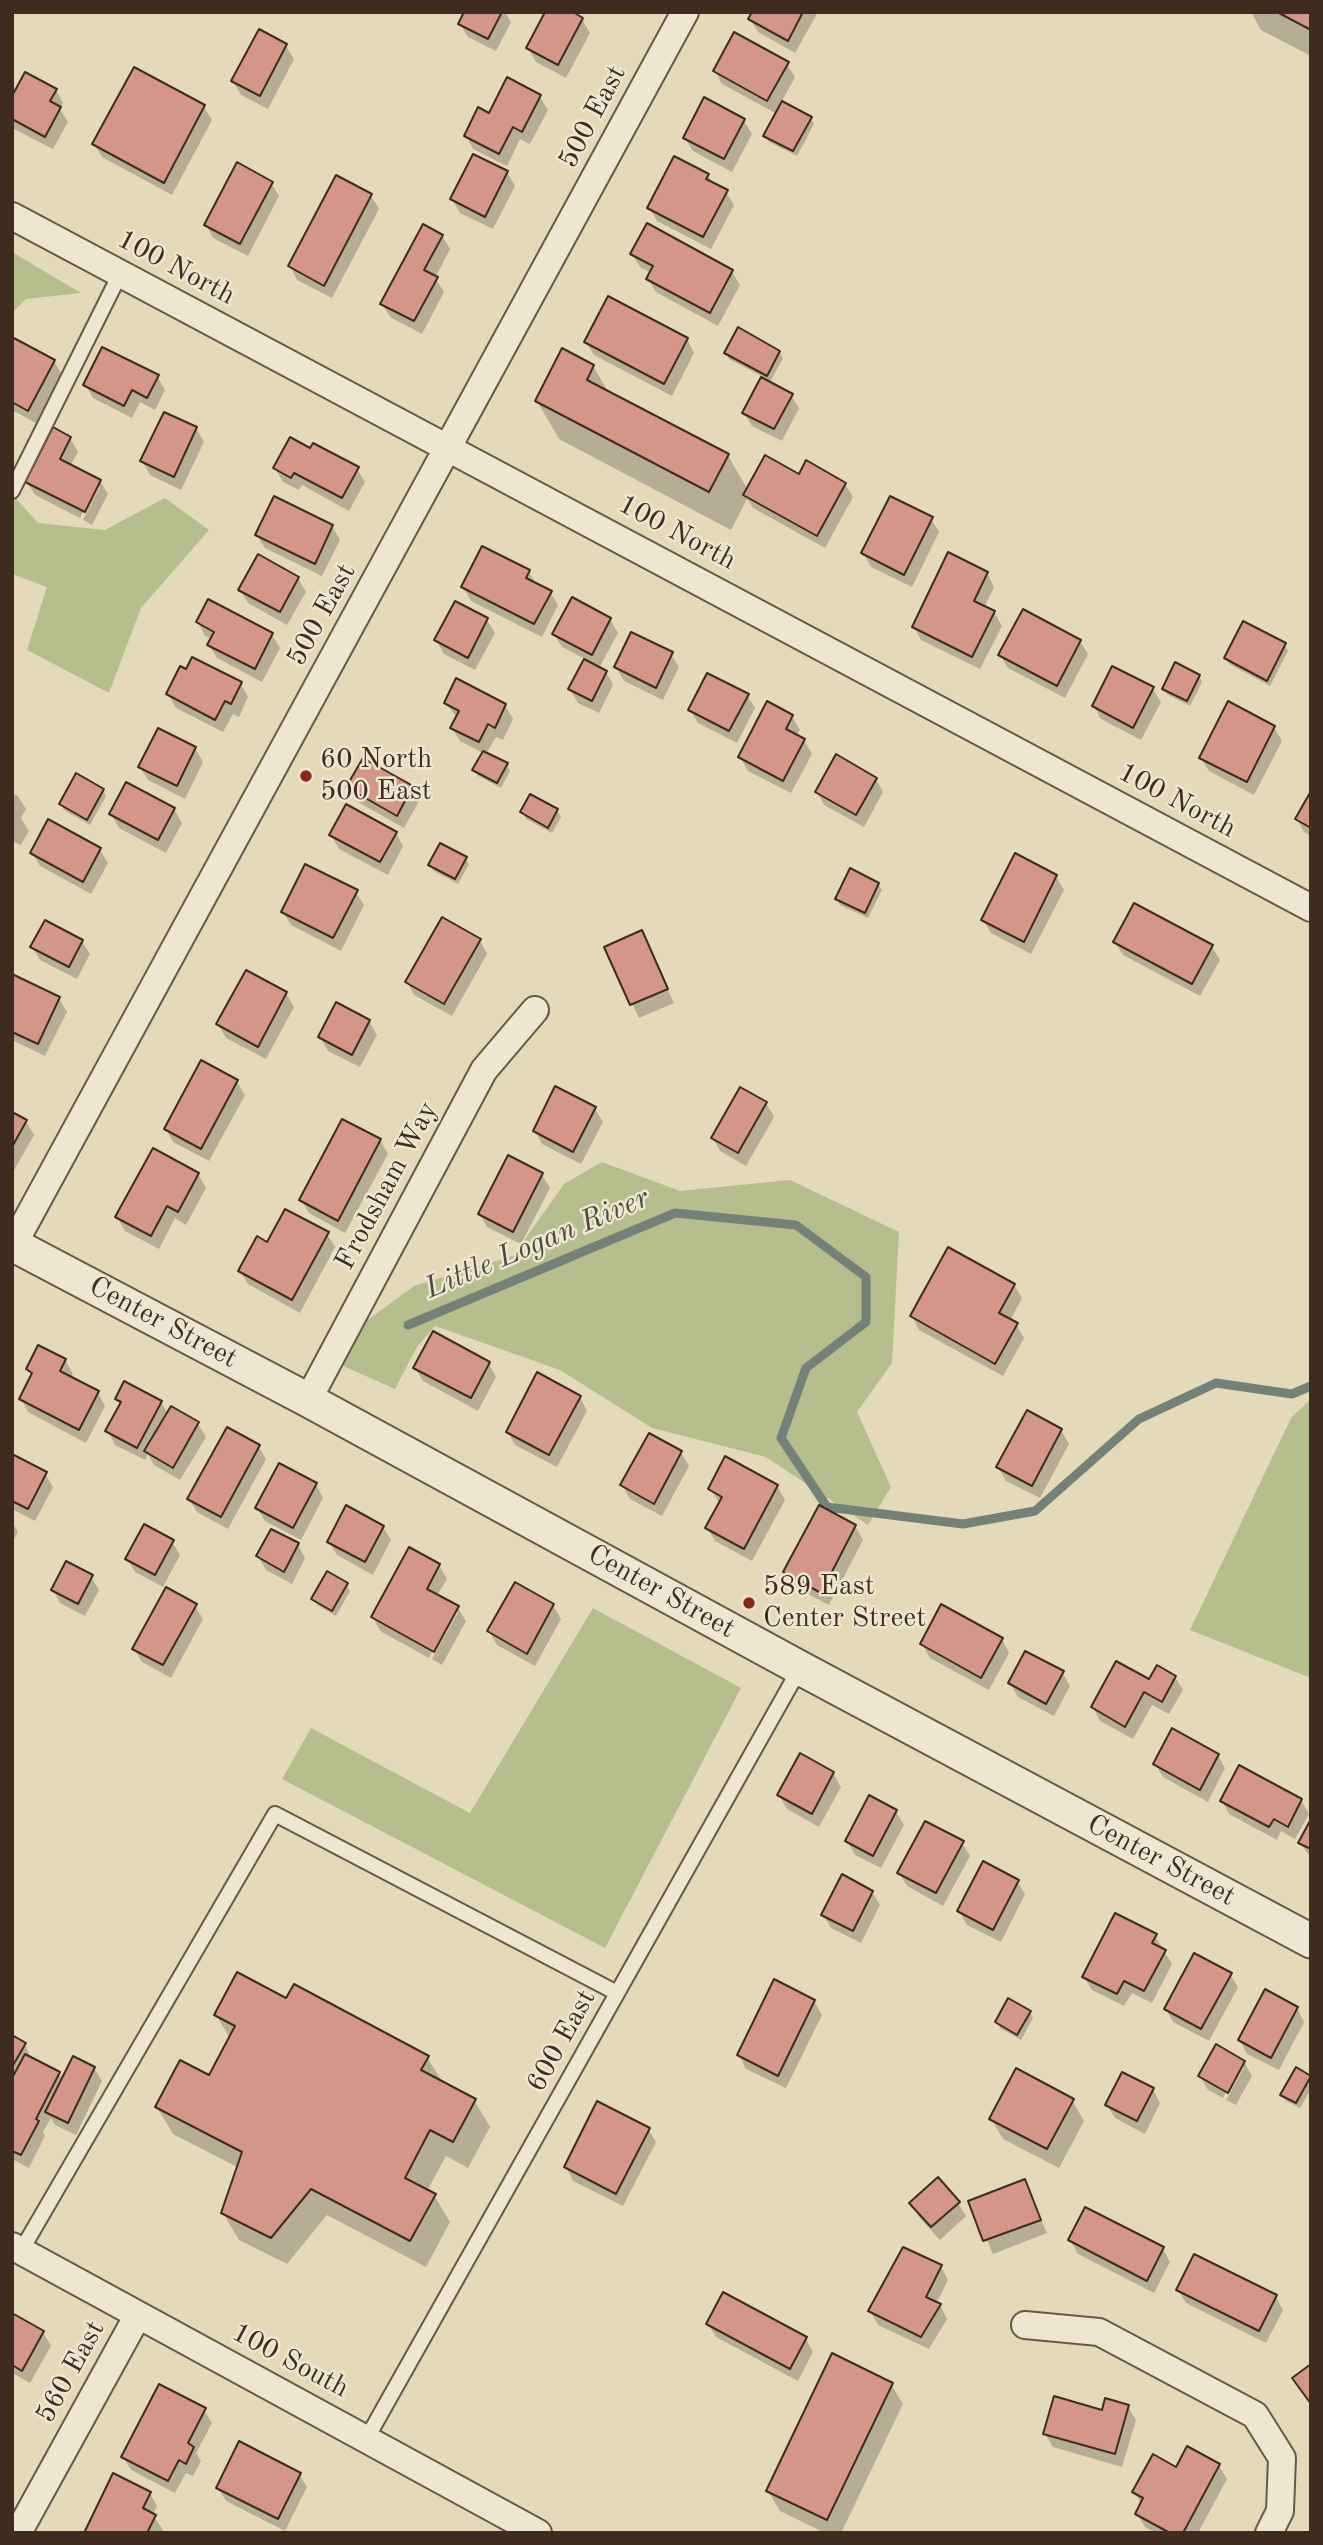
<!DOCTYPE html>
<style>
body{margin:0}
#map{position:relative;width:1323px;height:2545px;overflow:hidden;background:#e4daba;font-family:"Old Standard TT",serif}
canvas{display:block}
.frame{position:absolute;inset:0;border:14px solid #3f2c21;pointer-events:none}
</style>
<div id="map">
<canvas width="1323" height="2545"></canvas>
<div class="frame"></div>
</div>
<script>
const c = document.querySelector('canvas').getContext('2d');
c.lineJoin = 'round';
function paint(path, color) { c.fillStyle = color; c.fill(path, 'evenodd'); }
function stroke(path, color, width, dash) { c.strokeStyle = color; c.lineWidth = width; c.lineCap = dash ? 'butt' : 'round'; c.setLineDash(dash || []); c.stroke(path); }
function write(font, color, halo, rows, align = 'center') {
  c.font = font + ' "Old Standard TT",serif'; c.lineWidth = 5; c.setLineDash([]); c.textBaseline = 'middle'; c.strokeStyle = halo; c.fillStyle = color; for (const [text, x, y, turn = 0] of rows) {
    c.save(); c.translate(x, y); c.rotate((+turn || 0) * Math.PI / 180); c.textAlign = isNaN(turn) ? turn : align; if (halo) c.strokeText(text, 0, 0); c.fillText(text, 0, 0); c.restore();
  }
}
paint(new Path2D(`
 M12,252L81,293L26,299L12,313Z
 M12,494L38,523L105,530L165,498L209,530L141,608L109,693L27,650L47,587L12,574Z
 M602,1162L680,1191L790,1180L899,1232L892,1363L857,1412L891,1487L868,1525L766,1457L652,1428L560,1370L435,1326L417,1347L395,1389L341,1365L365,1322L414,1286L513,1256L564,1184Z
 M1311,1399V1678L1190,1630L1291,1418Z
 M593,1608L741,1688L605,1948L282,1779L311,1728L470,1813Z`), '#b7be8d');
paint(new Path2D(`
 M466,12H505L511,22L496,51L468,37L460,24Z
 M754,12H818L795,53L758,32L750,19Z
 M1251,12H1311V56L1261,30Z
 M582,19L590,33L566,78L536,62L528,48Z
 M260,32L286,46L294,59L268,109L241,95L233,81Z
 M787,64L795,77L781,103L810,118L814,124L797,156L769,142L765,135L777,114L722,84L715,71Z
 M56,90L63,103L60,109L68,122L53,149L12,128V100Z
 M540,97L548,110L530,144L520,139L507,166L473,149L466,135L489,115Z
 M204,107L212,120L172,195L102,157L94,144Z
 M744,121L752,134L732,172L693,151L685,138Z
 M507,172L515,186L493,229L460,213L452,199Z
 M708,175L714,185L726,192L734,205L711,249L657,221L649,208Z
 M271,183L279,196L248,256L213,238L206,225Z
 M371,196L379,209L332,298L297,280L290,266Z
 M647,225L732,272L740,285L718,326L656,292L648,279L651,273L640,267L632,254Z
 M442,236L450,249L435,278L444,292L422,334L390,317L382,304Z
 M12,339L54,361L62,375L36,423L12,410Z
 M687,339L694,353L672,396L594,355L586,342Z
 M779,352L783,358L769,384L791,395L799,408L782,441L752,426L744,413L763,377L729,359L726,353Z
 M593,366L609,393L728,456L748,490L799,476L845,484L853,497L825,548L753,508L747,499L731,530L559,439L537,401Z
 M157,376L165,390L155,410L140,402L132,418L93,398L85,384Z
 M196,428L204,442L181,490L150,475L142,461Z
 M70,438L78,452L70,466L100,481L108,494L92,525L83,520L100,486H96L80,518L35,495L27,482Z
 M275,468L357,469L365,482L349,511L302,485L299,490L283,482Z
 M931,519L939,532L912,587L871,567L863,553Z
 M332,526L340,540L322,576L265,548L257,535Z
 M529,572L537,585L550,592L558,605L542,637L471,601L463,587Z
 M987,573L994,587L984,608L994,612L1002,626L980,669L921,640L914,627Z
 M298,578L306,592L287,625L248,603L240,590Z
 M610,619L618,633L599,668L606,672L613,685L599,713L578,703L570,689L585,659L562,647L554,634Z
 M487,620L495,633L475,670L444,654L436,640Z
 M198,622L272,635L280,648L262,682L217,658L209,645L212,639L205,636Z
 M1080,641L1088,654L1065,698L1008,668L1000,655Z
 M1285,645L1288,651L1270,686L1229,664L1226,658Z
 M671,654L679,667L663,700L624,681L616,667Z
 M1199,676L1202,682L1190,706L1168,695L1164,689Z
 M241,684L248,697L239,717L233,714L223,732L176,708L168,694Z
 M1153,689L1161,702L1141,740L1101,719L1094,706Z
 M747,695L755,708L737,743L698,723L690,710Z
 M446,703L505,705L513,719L503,740L496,737L486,754L507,765L510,771L501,788L478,776L474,770L483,753L460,741L452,728L457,718Z
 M792,716L800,730L796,736L804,740L812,754L791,793L748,771L740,757Z
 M1274,727L1282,741L1254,795L1209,771L1201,758Z
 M195,748L203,762L185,799L148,780L140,767Z
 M876,779L883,792L864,827L824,805L817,792Z
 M348,787H412L419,801L404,828L356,801Z
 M103,790L106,796L90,825L64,810L61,804Z
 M12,793L18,796L26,809L21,818L29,831L21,845L12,841Z
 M1311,794V836L1304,832L1297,819Z
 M174,809L182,823L166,853L119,828L111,814Z
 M557,810L561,817L552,833L526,819L522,812Z
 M396,833L403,846L388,875L339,849L331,835Z
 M100,850L108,863L91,894L40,866L32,853Z
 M465,858L469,864L458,884L434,871L430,865Z
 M1056,876L1064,890L1031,954L991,933L983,920Z
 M878,884L882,890L868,918L840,905L837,899Z
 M356,892L364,905L341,951L291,925L283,912Z
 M641,932L674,1003L639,1018L606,948Z
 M82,941L90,954L77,979L40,960L32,947Z
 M480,941L487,954L452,1016L414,995L407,982Z
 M1115,942L1212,947L1220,960L1200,996L1123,955Z
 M12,976L59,999L67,1012L45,1056L12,1040Z
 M286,993L294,1007L266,1059L226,1038L218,1024Z
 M369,1021L377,1035L360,1067L328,1051L320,1037Z
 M237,1082L245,1095L209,1161L173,1142L166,1129Z
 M766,1103L774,1117L746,1166L720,1151L713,1138Z
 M595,1109L603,1122L581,1164L542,1144L535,1131Z
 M12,1114L26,1121L34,1135L12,1174Z
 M380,1140L388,1154L345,1233L309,1213L301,1200Z
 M198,1174L206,1188L186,1225L175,1218L159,1249L125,1231L117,1217Z
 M542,1175L550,1188L521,1244L487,1227L480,1214Z
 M327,1234L335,1247L300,1313L248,1284L240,1271L268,1244Z
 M1014,1285L1022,1298L1010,1321L1016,1324L1024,1338L1003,1376L919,1330L912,1316Z
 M65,1360L73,1374L70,1378L98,1393L105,1406L86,1443L28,1412L21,1399L32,1377L28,1369Z
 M489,1364L496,1377L478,1411L423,1381L415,1368Z
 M580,1397L587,1411L557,1467L515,1445L508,1432Z
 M117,1399L161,1402L168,1414L198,1424L206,1437L180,1480L154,1465L148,1454L145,1460L115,1445L108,1431L121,1406Z
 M1061,1430L1069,1444L1040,1498L1006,1481L998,1467Z
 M649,1435L681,1453L689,1466L662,1516L630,1499L622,1485Z
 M258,1446L266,1459L228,1529L197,1512L189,1499Z
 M12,1456L45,1473L53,1487L35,1521L12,1509Z
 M316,1484L323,1498L301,1540L265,1521L257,1508Z
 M777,1486L785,1500L752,1561L715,1541L707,1528L720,1504L710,1489Z
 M12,1522L18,1532L12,1543Z
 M855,1526L863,1540L829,1605L793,1586L785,1572Z
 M383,1527L391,1540L373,1575L337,1555L329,1542Z
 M172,1542L180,1555L163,1587L135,1572L127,1559Z
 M298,1545L305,1558L292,1584L266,1570L258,1556Z
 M439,1565L447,1579L437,1596L458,1608L466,1621L442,1665L432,1659L458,1612H454L429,1658L380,1631L373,1617Z
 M91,1577L99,1590L85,1616L60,1603L53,1590Z
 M346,1584L350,1591L336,1616L317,1605L313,1599Z
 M553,1605L561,1619L535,1666L497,1645L489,1631Z
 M195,1606L203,1619L171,1678L142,1662L134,1649Z
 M1002,1639L1009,1653L989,1690L930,1658L922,1644Z
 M1062,1672L1070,1686L1054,1716L1018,1697L1010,1683Z
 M1175,1677L1183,1690L1169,1714L1152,1705L1133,1739L1100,1721L1093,1707L1149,1682Z
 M1218,1755L1225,1768L1208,1802L1163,1777L1155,1764Z
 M833,1773L841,1787L819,1827L787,1809L779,1795Z
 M870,1798L896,1812L904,1825L881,1868L855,1855L847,1841Z
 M1301,1800L1309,1814L1295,1839L1281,1831L1277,1840L1229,1814L1222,1801Z
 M1311,1822V1858L1300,1843Z
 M962,1843L970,1856L943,1906L907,1886L899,1873Z
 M1017,1881L1025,1894L1001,1942L967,1925L959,1911Z
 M872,1892L880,1905L861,1943L831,1928L823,1915Z
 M1155,1936L1172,1964L1152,2003L1132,1993L1124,2006L1092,1990L1084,1977Z
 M1230,1974L1238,1987L1209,2041L1173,2022L1166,2009Z
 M287,2001L427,2057L443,2083L474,2100L490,2127L468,2168L446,2156L427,2191L434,2195L450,2222L426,2267L327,2215L287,2264L239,2240L223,2213L239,2168L173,2134L157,2107L210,2077L230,2038L216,2015Z
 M814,2001L822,2015L786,2088L746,2069L739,2055Z
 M1297,2008L1304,2022L1279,2070L1247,2054L1240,2040Z
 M1030,2012L1033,2018L1021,2040L1000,2028L997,2022Z
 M12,2037L25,2044L31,2059L59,2074L63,2080L94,2068L102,2081L76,2135L55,2125L51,2118L43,2132L45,2136L29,2168L12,2159Z
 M1244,2062L1252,2076L1236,2105L1226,2100L1244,2067H1240L1223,2098L1208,2090L1200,2076Z
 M1310,2078L1311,2089L1300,2108L1286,2101L1282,2095Z
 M1153,2089L1160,2103L1145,2134L1115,2118L1107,2105Z
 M1072,2100L1084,2121L1059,2168L1003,2139L991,2119Z
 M648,2129L656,2142L623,2206L573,2181L566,2167Z
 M1024,2182L1047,2233L993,2254L970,2202Z
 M912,2203H958L966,2216L940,2240L919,2217Z
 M1070,2240L1163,2249L1170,2262L1154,2293L1078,2254Z
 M941,2266L948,2280L936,2304L940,2305L947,2319L929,2349L878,2325L870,2311Z
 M1178,2290L1276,2297L1283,2310L1266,2343L1186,2303Z
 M12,2315L43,2332L51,2346L30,2383L12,2373Z
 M708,2324L806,2339L813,2352L798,2381L716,2337Z
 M891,2384L903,2404L841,2533H825L780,2511L768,2491Z
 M1128,2407L1136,2420L1122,2467L1053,2447L1045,2434L1103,2412Z
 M204,2410L212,2423L196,2453L201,2461L193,2476L186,2473L175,2493L131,2470L123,2457Z
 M1188,2449L1219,2466L1227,2479L1198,2533H1156L1145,2527L1137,2514L1142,2505L1134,2492L1177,2469Z
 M299,2474L307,2487L285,2531L226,2501L218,2488Z
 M150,2493L157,2506L153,2515L163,2530L161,2533H86Z`), '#0003');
stroke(new Path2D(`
 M408,1325L675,1213L796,1225L866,1277V1322L806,1368L781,1438L827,1507L963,1524L1035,1511L1139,1419L1216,1383L1292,1394L1311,1386`), '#73817a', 9);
const building = new Path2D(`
 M464,12H502L488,39L458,24Z
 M545,12H573L583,18L558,65L526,48Z
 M752,12H803L788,41L748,19Z
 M1277,12H1311V30Z
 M259,29L287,44L260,96L231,81Z
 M734,32L789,62L767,101L713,71Z
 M134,67L205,105L164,183L92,144Z
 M25,72L57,89L50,101L61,107L45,137L12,119V96Z
 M507,77L541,95L522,132L513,127L499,154L464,136L478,107L489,113Z
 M704,97L745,119L724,159L683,138Z
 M782,101L812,117L793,151L763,136Z
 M473,154L508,171L485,217L450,199Z
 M674,156L709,174L706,179L728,190L703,237L647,208Z
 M237,162L273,182L240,244L204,225Z
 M336,175L372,194L324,286L288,266Z
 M647,223L733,270L710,313L646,279L653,266L630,254Z
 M423,224L443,235L424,270L438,277L414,321L380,304Z
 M608,296L688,338L664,384L584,342Z
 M738,327L780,351L767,376L724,353Z
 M12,337L55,360L28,411L12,402Z
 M102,347L159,375L147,398L132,390L124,406L83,385Z
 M562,348L594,365L587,380L729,454L709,492L535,401Z
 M761,377L793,394L774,429L742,413Z
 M164,412L197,427L174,477L140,461Z
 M53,427L71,437L60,459L101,480L85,512L25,482Z
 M290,437L310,448L313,443L359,467L342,498L294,473L291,478L273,468Z
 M765,455L799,474L806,460L846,483L817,536L743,495Z
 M274,496L333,525L315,564L255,535Z
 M890,496L933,517L904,575L861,553Z
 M482,546L530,570L526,578L552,591L534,624L461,587Z
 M948,552L988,572L974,601L995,611L972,657L912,627Z
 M258,554L299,577L280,612L238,590Z
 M572,597L611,618L592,655L552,634Z
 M208,599L273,633L255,669L207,645L214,632L196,622Z
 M455,601L488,618L468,658L434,640Z
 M1023,609L1081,640L1057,686L998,655Z
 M1243,621L1286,643L1267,681L1224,658Z
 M631,632L673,652L656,688L614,667Z
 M192,657L242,682L231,704L225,701L215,720L166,694L180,666L186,669Z
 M584,659L607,671L592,701L568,689Z
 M1175,662L1200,675L1187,701L1162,689Z
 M1112,666L1154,687L1133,728L1092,706Z
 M707,673L749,694L729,731L688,710Z
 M456,678L506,704L495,728L488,724L479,742L450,728L459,711L444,703Z
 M767,701L793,715L786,729L805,739L783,781L738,757Z
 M1228,701L1275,726L1247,782L1199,758Z
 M158,728L196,747L177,786L138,767Z
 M483,751L508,763L497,783L472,770Z
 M836,754L877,778L856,815L815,792Z
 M363,758L413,786L397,816L346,787Z
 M76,773L104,789L87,820L59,804Z
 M126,782L175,808L158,840L109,814Z
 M1311,791V828L1295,819Z
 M530,794L558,809L548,828L520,812Z
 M346,804L397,832L380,862L329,835Z
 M48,819L101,848L83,882L30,853Z
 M440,843L467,857L455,879L428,865Z
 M1015,853L1057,875L1024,942L981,920Z
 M305,864L358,890L333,938L281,912Z
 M850,868L879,883L865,913L835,899Z
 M1134,903L1213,945L1192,984L1113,942Z
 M442,917L481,939L444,1004L405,982Z
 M45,920L83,940L69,967L30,947Z
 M642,930L668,989L630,1005L604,947Z
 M246,970L287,992L258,1047L216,1024Z
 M12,974L60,997L38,1044L12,1032Z
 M336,1002L370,1020L352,1055L318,1037Z
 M201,1060L238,1080L201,1149L164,1129Z
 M555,1086L596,1107L573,1152L533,1131Z
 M740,1087L767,1102L738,1153L711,1138Z
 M12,1112L27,1120L12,1147Z
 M342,1119L381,1139L338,1221L299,1200Z
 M153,1148L199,1173L178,1212L167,1206L151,1236L115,1217Z
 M508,1155L543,1173L513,1232L478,1214Z
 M285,1209L329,1232L292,1300L238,1271L257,1236L267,1242Z
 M948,1247L1015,1284L999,1313L1018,1323L995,1364L910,1316Z
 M433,1331L490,1362L471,1398L413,1368Z
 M38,1345L66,1359L60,1371L99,1391L79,1430L19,1399L32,1373L26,1369Z
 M537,1372L581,1396L549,1455L506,1432Z
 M124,1381L162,1401L137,1448L105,1431L121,1402L115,1399Z
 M171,1406L199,1422L173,1468L144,1451Z
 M1027,1410L1062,1429L1032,1486L996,1467Z
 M227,1427L260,1445L221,1517L187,1499Z
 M649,1433L682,1451L654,1504L620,1485Z
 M12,1454L47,1472L28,1509L12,1501Z
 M725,1456L778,1485L744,1549L705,1528L722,1497L708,1489Z
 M279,1463L317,1483L293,1528L255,1508Z
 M346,1505L384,1526L365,1562L327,1542Z
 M819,1505L856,1525L821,1593L783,1572Z
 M144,1524L174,1540L155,1575L125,1559Z
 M271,1529L299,1543L284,1572L256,1556Z
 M409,1547L440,1564L427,1589L459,1606L434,1652L371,1617Z
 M66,1561L93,1575L78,1604L51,1590Z
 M327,1571L348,1583L332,1611L311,1599Z
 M515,1582L554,1604L527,1654L487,1631Z
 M166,1587L197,1604L163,1665L132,1649Z
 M941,1604L1003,1638L981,1678L920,1644Z
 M1025,1651L1064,1671L1046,1704L1008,1683Z
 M1116,1661L1149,1679L1157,1665L1176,1676L1162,1702L1144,1692L1125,1727L1091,1707Z
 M1172,1728L1219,1754L1200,1790L1153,1764Z
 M800,1753L834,1772L812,1814L777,1795Z
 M1239,1765L1302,1799L1288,1827L1274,1819L1269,1827L1220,1801Z
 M869,1795L897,1810L873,1856L845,1841Z
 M1311,1819V1849L1298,1843Z
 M925,1821L964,1841L936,1893L897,1873Z
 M983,1861L1019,1880L993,1930L957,1911Z
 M842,1874L873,1891L853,1931L821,1915Z
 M1115,1913L1157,1934L1152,1943L1166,1950L1144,1991L1124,1981L1117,1994L1082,1977Z
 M1194,1953L1232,1973L1201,2029L1164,2009Z
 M237,1972L286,1998L294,1984L429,2056L421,2070L476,2099L453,2142L430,2130L405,2178L436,2194L410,2241L311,2189L271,2238L221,2213L242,2152L155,2107L180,2060L209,2075L235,2026L214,2015Z
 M774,1979L815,2000L778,2076L737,2055Z
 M1265,1989L1298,2007L1271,2058L1238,2040Z
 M1008,1998L1031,2011L1017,2035L995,2022Z
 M12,2035L26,2043L12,2067Z
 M1216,2044L1245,2061L1228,2093L1198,2076Z
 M25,2054L60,2072L36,2119L39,2121L21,2155L12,2151V2078Z
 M73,2056L95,2067L68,2123L45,2112Z
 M1296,2067L1311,2076L1296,2103L1280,2095Z
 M1016,2068L1074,2099L1047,2149L989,2119Z
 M1122,2072L1154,2088L1137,2121L1105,2105Z
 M597,2101L650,2128L616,2194L564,2167Z
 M938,2177L960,2202L931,2227L909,2203Z
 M1025,2179L1041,2220L983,2241L968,2201Z
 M1085,2207L1164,2247L1147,2281L1068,2240Z
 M903,2247L942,2265L926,2297L941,2304L921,2337L868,2311Z
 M1194,2254L1277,2295L1259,2331L1176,2290Z
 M723,2292L807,2337L790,2369L706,2324Z
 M12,2313L44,2331L22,2371L12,2365Z
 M832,2353L893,2383L827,2520L766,2491Z
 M1311,2364V2404L1292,2378Z
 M159,2384L206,2408L188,2443L194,2447L186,2464L179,2460L168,2481L121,2457Z
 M1054,2396L1102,2410L1105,2398L1129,2405L1115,2454L1043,2434Z
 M239,2441L301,2473L278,2519L216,2488Z
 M1187,2446L1220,2464L1183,2533H1170L1135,2514L1143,2498L1132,2492L1153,2454L1176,2467Z
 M113,2473L151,2492L143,2508L156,2515L147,2533H84Z`);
paint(building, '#d49688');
stroke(building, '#3f2c21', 2);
const service = new Path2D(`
 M12,491L120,274
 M21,2251L275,1814L617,1993
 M367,2438L800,1668`);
const minor = new Path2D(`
 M12,216L1311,908
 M12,1247L685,12
 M308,1400L484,1070L535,1010
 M12,2246L538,2533
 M1025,2325L1099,2332L1255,2415L1282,2458L1280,2511L1269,2533
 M18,2533L138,2315`);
const tertiary = new Path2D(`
 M12,1244L308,1400L800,1668L1311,1941`);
stroke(service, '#685847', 18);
stroke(minor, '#685847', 30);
stroke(tertiary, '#685847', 37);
stroke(service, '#ede7d2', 14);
stroke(minor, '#ede7d2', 26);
stroke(tertiary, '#ede7d2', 33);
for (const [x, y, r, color] of [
 [306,776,7,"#8f2418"],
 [749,1603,7,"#8f2418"]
]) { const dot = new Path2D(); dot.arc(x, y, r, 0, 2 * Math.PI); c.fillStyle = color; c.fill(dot); stroke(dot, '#ede7d2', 2.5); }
write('28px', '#3f2c21', '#ede7d2', [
 ["500 East",593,117,-62],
 ["100 North",176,268,28],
 ["100 North",677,533,28],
 ["500 East",322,615,-61],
 ["100 North",1177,801,28],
 ["Frodsham Way",387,1186,-62],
 ["Center Street",163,1323,28],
 ["Center Street",661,1592,29],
 ["Center Street",1161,1861,28],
 ["600 East",562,2041,-61],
 ["100 South",290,2361,28],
 ["560 East",71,2372,-61]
]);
write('28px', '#3f2c21', '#ede7d2', [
 ["60 North",320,760],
 ["500 East",320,792],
 ["589 East",763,1587],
 ["Center Street",763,1619]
], 'left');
write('italic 30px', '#50483f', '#ede7d2', [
 ["Little Logan River",537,1244,-23]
]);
</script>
